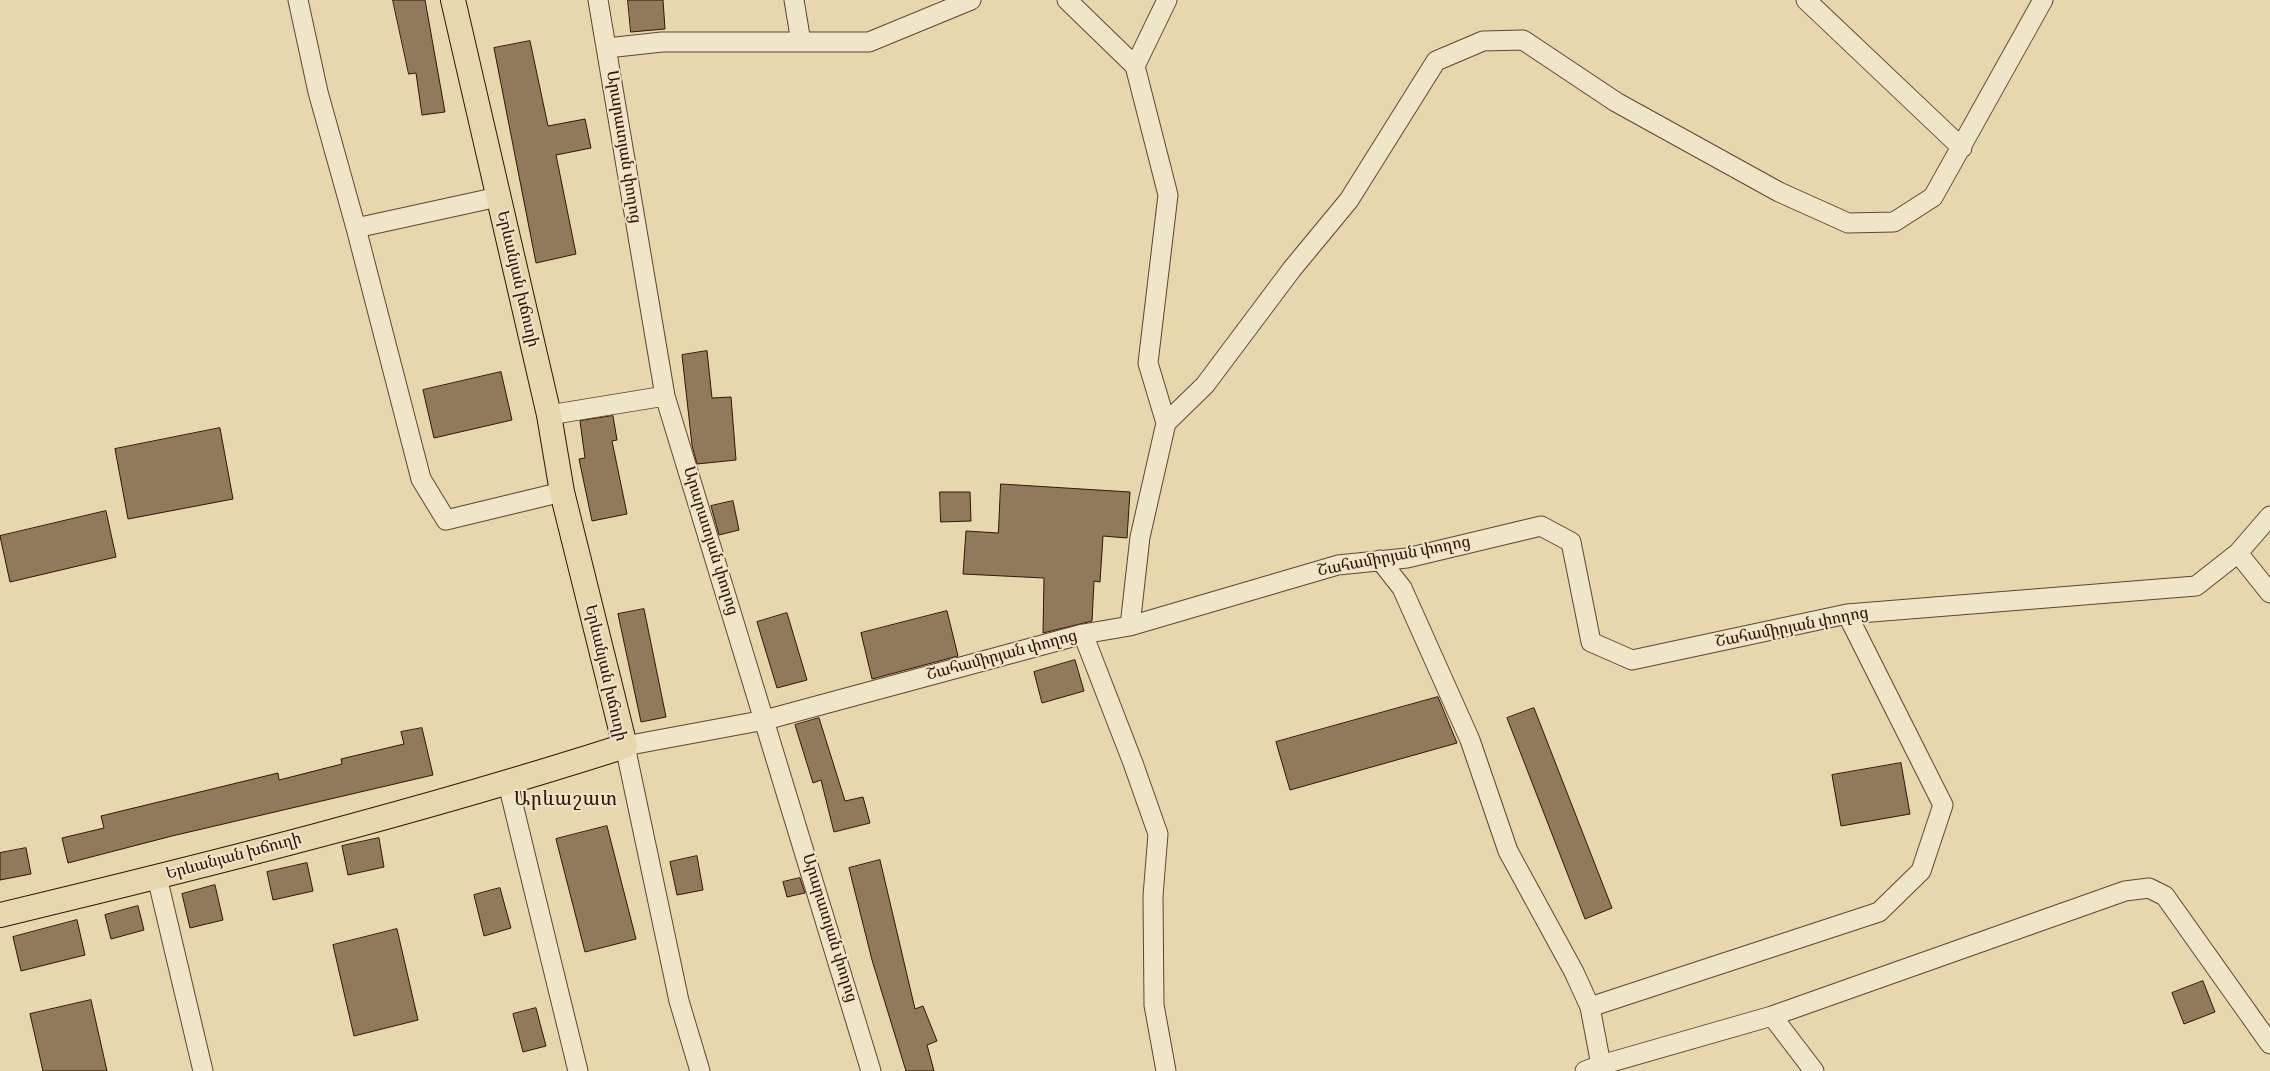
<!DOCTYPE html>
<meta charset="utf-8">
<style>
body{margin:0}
canvas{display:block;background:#e7d7ac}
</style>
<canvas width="2270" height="1071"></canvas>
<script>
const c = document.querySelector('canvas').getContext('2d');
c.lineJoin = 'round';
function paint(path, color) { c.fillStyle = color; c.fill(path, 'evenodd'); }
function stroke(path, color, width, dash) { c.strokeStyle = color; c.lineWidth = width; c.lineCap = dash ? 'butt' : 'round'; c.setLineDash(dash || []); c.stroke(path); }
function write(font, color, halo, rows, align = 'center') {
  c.font = font + ' "Libre Bodoni","Noto Serif Armenian",serif'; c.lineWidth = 4; c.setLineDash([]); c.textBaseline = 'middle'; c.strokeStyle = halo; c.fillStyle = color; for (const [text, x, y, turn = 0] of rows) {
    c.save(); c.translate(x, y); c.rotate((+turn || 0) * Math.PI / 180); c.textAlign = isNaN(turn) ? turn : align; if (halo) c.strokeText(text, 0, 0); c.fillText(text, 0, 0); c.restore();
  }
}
const building = new Path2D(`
 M393,0H425L445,112L422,115L416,73L409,74Z
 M628,0H663L665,29L631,32Z
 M530,41L548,126L585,119L591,148L556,155L576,254L536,263L494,48Z
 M707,351L712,398L731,397L736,460L697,464L692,445L682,355Z
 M501,372L512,420L434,438L423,390Z
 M613,416L617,440L612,441L627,514L592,521L579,459L585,458L580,421Z
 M220,428L233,499L128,519L115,449Z
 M1001,484L1130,492L1127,538L1103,536L1100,582L1094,581L1092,621L1043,633L1044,578L963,574L966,531L998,533Z
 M940,492H970L971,521L941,522Z
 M733,501L739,530L719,535L711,506Z
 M106,511L116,557L10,582L0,536Z
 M644,609L666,717L641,722L618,614Z
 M947,611L958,656L872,679L861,633Z
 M787,613L807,680L777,688L757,622Z
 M1075,660L1084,691L1042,703L1034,672Z
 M1438,697L1457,743L1290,790L1276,742Z
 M1534,708L1612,908L1585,919L1507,718Z
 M819,718L845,801L863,797L870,823L834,832L821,780L813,783L795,725Z
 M422,728L433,775L172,836L68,863L62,838L104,828L101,816L278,773L279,780L342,764L341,759L404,744L401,732Z
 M1901,763L1910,814L1841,826L1832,775Z
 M607,826L636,939L585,952L556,839Z
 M379,838L384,867L348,875L342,846Z
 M26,848L31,874L0,880V853Z
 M697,856L703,890L677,895L670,862Z
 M880,860L915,1009L923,1006L937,1041L927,1045L934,1071H906L872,960L849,868Z
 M307,863L313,891L273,900L267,872Z
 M800,878L805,893L787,897L783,882Z
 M215,885L223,920L190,928L182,894Z
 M500,888L511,928L484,936L474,895Z
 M138,906L144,930L111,939L105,915Z
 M77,920L85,955L21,971L13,937Z
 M397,929L418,1020L354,1036L333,945Z
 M2203,981L2215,1012L2184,1024L2172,993Z
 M91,1000L107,1071H43L30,1014Z
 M536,1008L546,1046L523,1052L513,1014Z`);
paint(building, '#91795c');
stroke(building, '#341406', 1);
const minor = new Path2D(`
 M298,0L318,92L356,228L421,479L446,520L562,492
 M598,0L665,396L871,1071
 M794,0L801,42
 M1067,0L1135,66L1168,195L1148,363L1166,423L1140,537L1130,626
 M1806,0L1962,148
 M607,48L662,42H869L971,0
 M1135,66L1167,0
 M356,228L498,197
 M549,415L665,396
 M1166,423L1205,385L1292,269L1349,200L1436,61L1483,41L1523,40L1616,102L1779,192L1848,223L1894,222L1933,197L2043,0
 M2238,553L2270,593
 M1380,560L1402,588L1470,740L1508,851L1574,972L1590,1007
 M1083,634L1133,763L1158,834L1153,896L1154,1005L1166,1071
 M508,784L578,1071
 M157,877L203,1071
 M1772,1016L1814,1071
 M1601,1065L1772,1016L2125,891L2149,888L2165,896L2270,1044
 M700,1071L679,1001L625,746L765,720L1083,634L1130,626L1338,565L1407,558L1541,526L1571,542L1591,642L1632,660L1847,614L2196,586L2238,553L2270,516
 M1585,1071L1601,1065L1590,1007L1879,912L1921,871L1943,805L1847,614`);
const major = new Path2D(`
 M0,915C209,865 419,812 625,746L562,492L549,415L453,0`);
stroke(minor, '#614530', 21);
stroke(major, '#341406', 26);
stroke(minor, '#efe5c9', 19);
stroke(major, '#e7d7ac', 24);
write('16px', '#341406', '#efe5c9', [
 ["Արարատյան փողոց",623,147,81],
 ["Երևանյան խճուղի",517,279,77],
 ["Արարատյան փողոց",710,541,73],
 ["Շահամիրյան փողոց",1394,557,-11],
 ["Շահամիրյան փողոց",1792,628,-11],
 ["Շահամիրյան փողոց",1002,656,-15],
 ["Երևանյան խճուղի",605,673,77],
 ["Երևանյան խճուղի",234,857,-15],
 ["Արարատյան փողոց",829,928,73]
]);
c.letterSpacing = '1px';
write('19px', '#341406', '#efe5c9', [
 ["Արևաշատ",566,800]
]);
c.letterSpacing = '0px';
</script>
